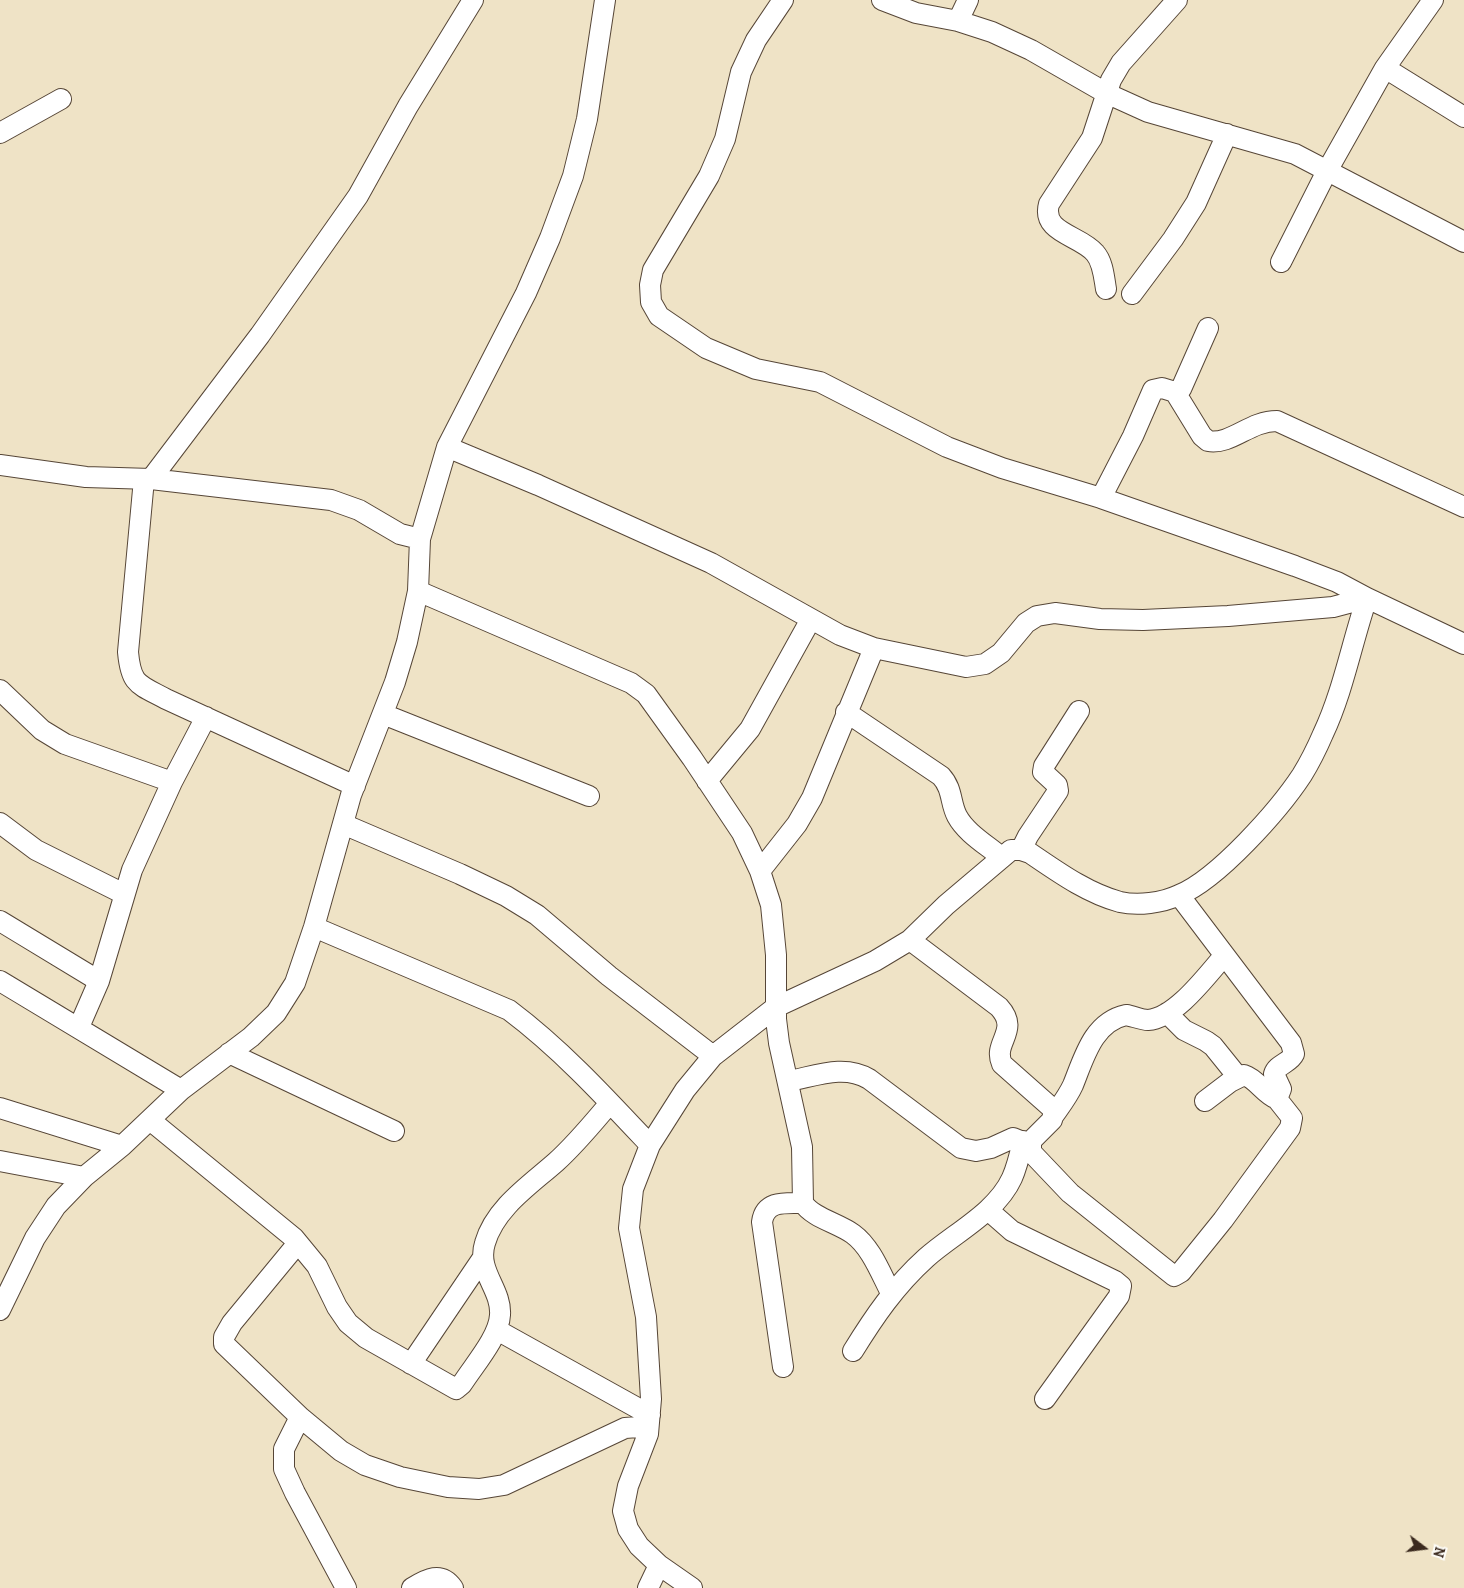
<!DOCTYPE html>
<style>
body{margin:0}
#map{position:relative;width:1464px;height:1588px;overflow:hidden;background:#efe3c6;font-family:Alegreya,serif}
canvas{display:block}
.north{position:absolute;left:1399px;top:1523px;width:50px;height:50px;-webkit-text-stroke:4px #fdfcf7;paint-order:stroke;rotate:105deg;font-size:14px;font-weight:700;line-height:20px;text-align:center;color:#3b2a1e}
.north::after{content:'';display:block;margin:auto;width:18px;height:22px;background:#3b2a1e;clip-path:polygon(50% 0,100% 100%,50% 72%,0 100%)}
</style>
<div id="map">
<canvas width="1464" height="1588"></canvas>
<div class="north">N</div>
</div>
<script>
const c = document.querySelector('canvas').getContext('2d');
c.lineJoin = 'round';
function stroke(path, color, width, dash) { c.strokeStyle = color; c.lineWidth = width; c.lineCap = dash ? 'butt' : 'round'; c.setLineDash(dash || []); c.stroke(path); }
const minor = new Path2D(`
 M882,0L916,13L958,21L992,32L1031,50L1106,93L1148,112L1295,154L1464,242
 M958,21L968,0
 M1385,68L1464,117
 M0,133L61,99
 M1281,262L1327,171L1385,68L1433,0
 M1106,289C1104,277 1103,262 1095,253C1080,235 1041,233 1049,204L1092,138L1111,80L1121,63L1177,0
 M1132,294L1173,239L1196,203L1227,134
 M1175,392L1202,436L1208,441C1232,445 1249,421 1277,421L1464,507
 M447,447L538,485L711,563L840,635L874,648L966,667L985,664L1001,653L1026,623L1037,616L1055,613L1100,619L1143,620L1228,616L1333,607L1367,598L1337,582L1295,566L1101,498L1002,468L947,447L820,382L756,369L706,348L659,316L651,302L650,285L653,270L709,176L725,139L741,72L756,40L783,0
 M0,465L86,477L151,479L331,500L359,510L400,534L420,539
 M144,479L128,652C131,685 138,684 166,699L355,786
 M151,479L260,335L358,196L408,106L473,0
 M1101,498L1133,436L1153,390L1162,388L1175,392L1181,389L1208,328
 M418,591L631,683L646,694L692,758L742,833L760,871L771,905L776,955V1019L779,1043L802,1147L803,1203C813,1218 838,1223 853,1234C871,1247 881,1274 891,1293
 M0,690L42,730L65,744L172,782
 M846,712L941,776C953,789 950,803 957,816C966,833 987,845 1001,857
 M383,714L589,796
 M707,781L750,729L811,619
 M0,823L36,850L124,894
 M343,824L460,874L506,896L537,915L609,976L713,1056
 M1021,850L1028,836L1058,791L1057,785L1043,772L1044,766L1079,711
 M760,871L797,824L812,798L874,648
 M0,921L99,981
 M314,927L509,1010C561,1049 606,1098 650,1145
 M910,940L999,1007C1021,1031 992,1042 1002,1064L1054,1110L1052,1120L1031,1141V1152L1070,1193L1174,1276L1181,1272L1223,1220L1290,1128L1292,1118L1277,1099L1281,1089L1274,1074C1277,1064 1290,1063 1294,1054L1291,1043L1179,895
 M0,981L181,1090
 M1167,1013L1184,1030L1206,1041L1213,1046L1238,1077
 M79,1027L99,981L132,870L172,782L206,717
 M229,1053L394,1131
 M789,1081C816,1076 844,1064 869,1079L961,1148L976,1151L991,1148L1013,1138L1030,1145
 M1205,1101L1230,1082L1244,1075C1257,1079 1264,1094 1277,1099
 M0,1108L122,1146
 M1054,1115C1061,1105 1068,1096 1073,1085C1084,1058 1093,1022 1126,1015C1133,1016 1141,1020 1148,1020C1176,1018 1207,975 1224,956
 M150,1120L294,1238L317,1266L337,1307L348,1323L366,1338L456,1389L462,1384C474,1365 499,1337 500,1315C502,1289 476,1271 485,1243C495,1208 530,1185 556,1162C576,1144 593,1123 610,1103
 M0,1161L84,1177
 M988,1210L1012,1231L1115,1281L1121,1286L1119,1296L1045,1399
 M298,1243L232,1323L224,1337V1344L300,1417L341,1451L365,1465L400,1477L448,1487L479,1489L504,1485L625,1428L638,1427L648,1434
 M0,1310L35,1238L56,1206L84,1177L122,1146L181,1090L251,1037L276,1013L295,983L314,927L351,795L395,682L407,642L418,591L420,539L447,447L526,293L550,238L573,176L587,119L605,0
 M497,1330L650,1415
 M853,1351C874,1317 895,1286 926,1258C954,1233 996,1213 1012,1178C1017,1167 1020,1154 1023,1141
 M411,1364L482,1259
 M783,1367L762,1222C765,1200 786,1203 803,1203
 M300,1417L284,1449V1469L295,1493L346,1588
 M412,1588C427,1579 441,1571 453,1588
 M648,1588L659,1565
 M692,1588L659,1565L639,1546L628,1529L623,1511L628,1486L648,1434L651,1399L646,1317L629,1228L633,1189L650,1145L685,1090L713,1056L776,1007L875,961L910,940L946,905L1011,850H1021L1030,853C1058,872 1087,893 1120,902C1138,906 1162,903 1179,895C1218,879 1279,810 1302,775C1310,762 1317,748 1323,734C1343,692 1352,642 1367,598L1464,644`);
stroke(minor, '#564637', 22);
stroke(minor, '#fff', 20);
</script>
